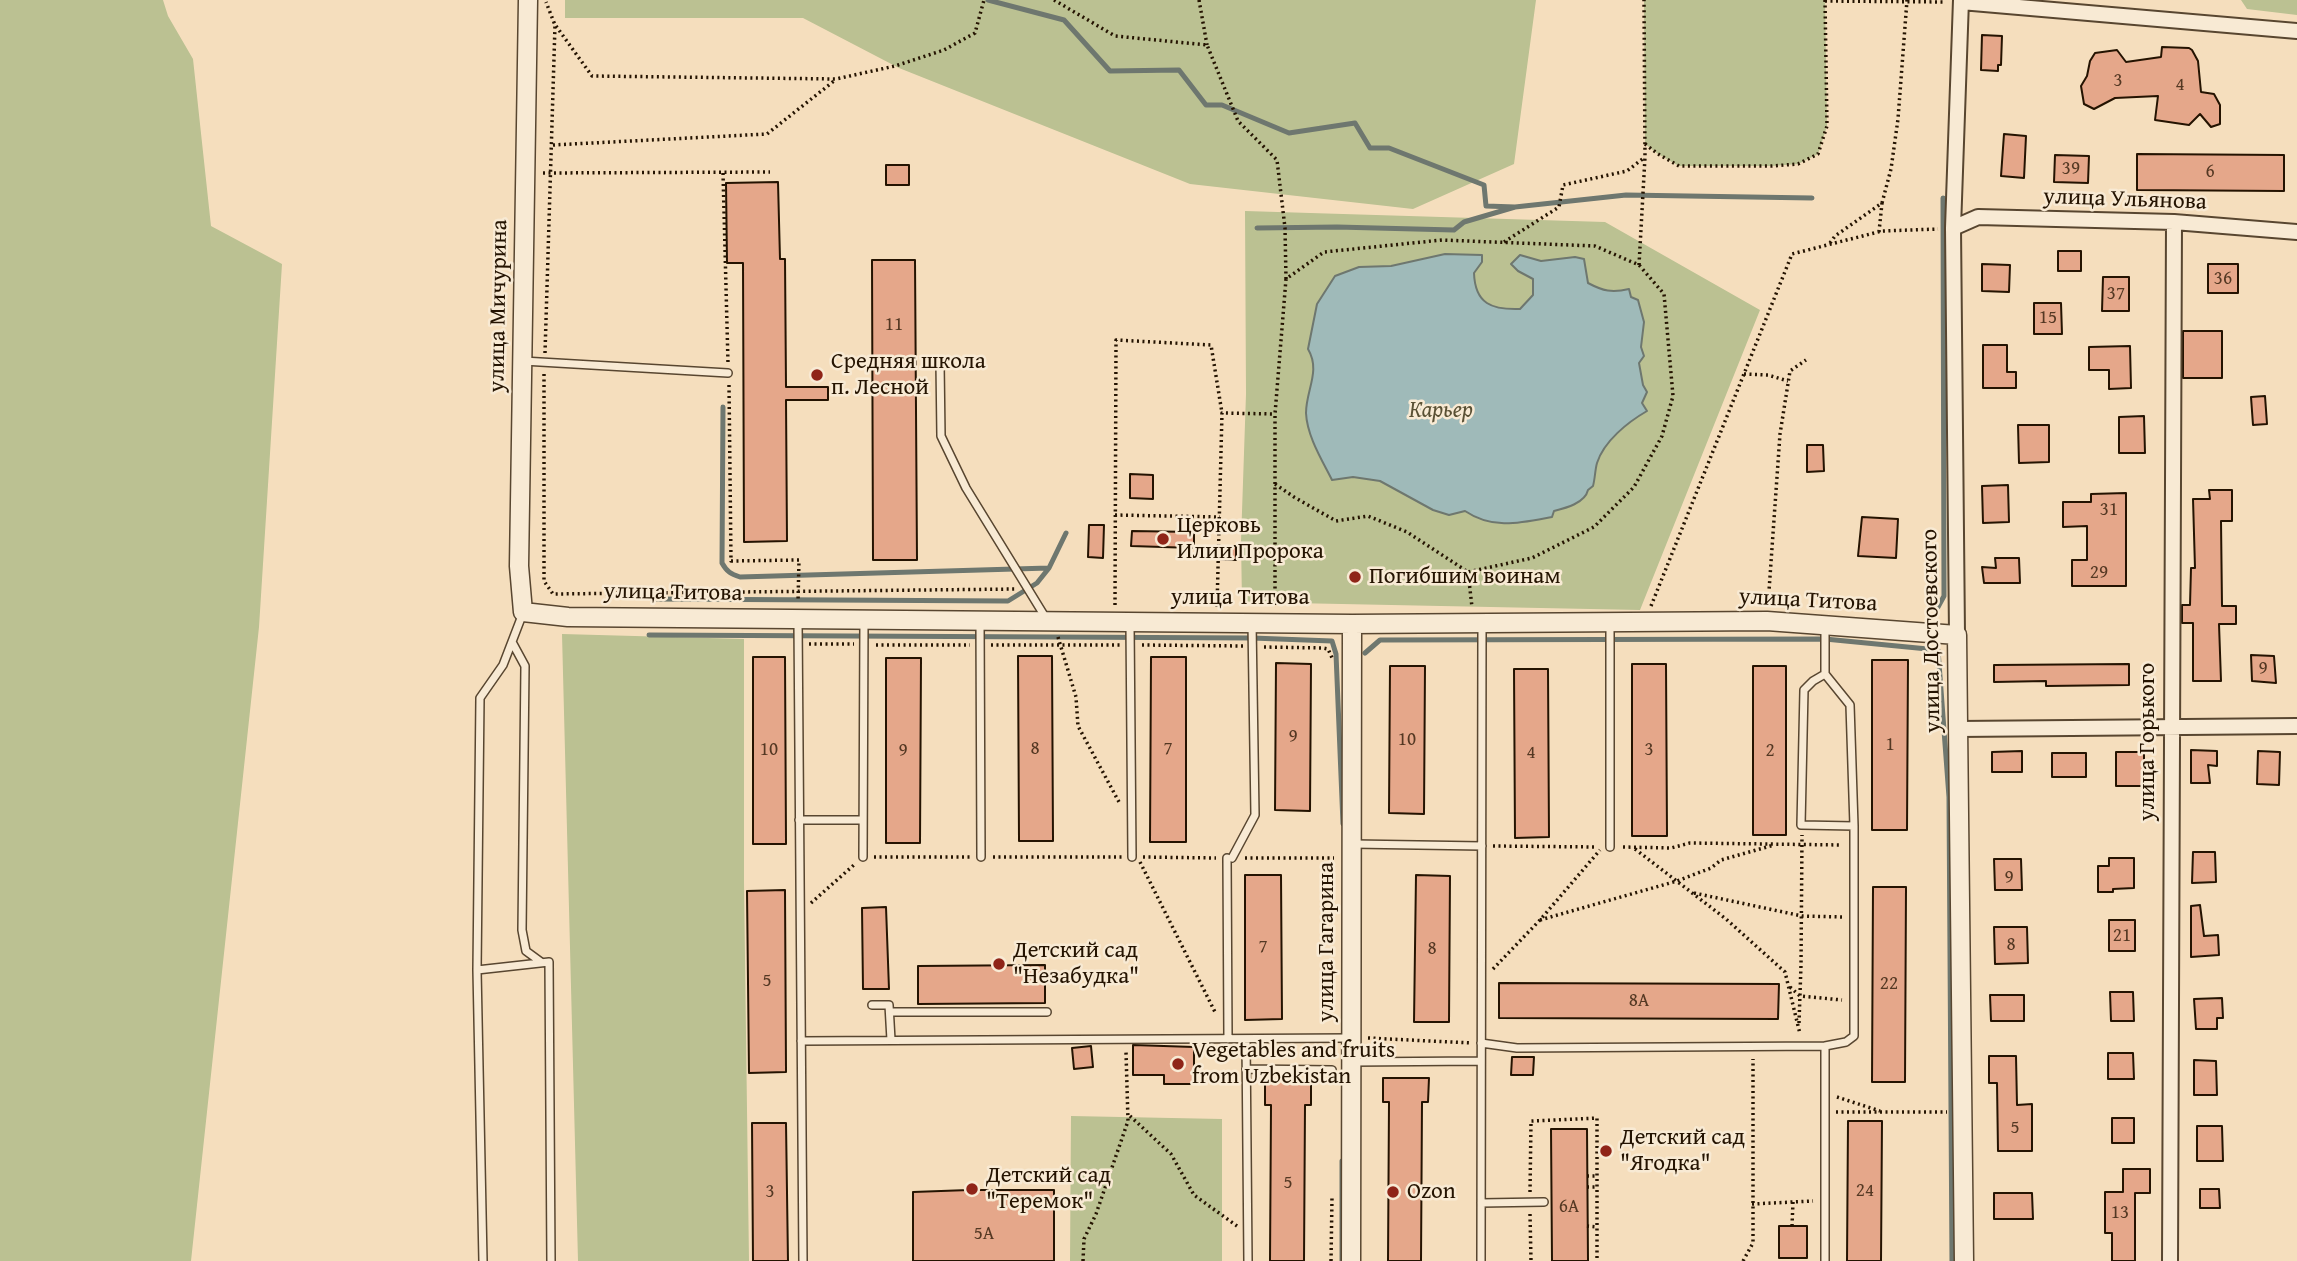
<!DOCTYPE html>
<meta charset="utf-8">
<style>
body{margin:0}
canvas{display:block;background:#f5debd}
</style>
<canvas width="2297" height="1261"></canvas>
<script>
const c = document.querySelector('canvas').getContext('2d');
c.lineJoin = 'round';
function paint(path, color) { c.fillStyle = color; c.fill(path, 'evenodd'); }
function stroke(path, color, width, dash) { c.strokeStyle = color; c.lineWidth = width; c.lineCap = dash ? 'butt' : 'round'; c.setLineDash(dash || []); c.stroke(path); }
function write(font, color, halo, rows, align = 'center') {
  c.font = font + ' "Gentium Book Plus",serif'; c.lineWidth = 5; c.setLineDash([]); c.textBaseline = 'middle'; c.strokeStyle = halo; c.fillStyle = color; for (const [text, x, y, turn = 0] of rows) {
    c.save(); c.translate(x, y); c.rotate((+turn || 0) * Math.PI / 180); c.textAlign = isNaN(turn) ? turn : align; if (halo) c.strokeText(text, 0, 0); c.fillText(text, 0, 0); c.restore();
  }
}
paint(new Path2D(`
 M0,0H163L168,16L193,59L211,226L282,264L259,627L191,1261H0Z
 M565,0H1536L1514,164L1413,209L1190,184L899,68L803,18H565Z
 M1644,0H1825L1827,126L1818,154L1798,164L1772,166H1679L1658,154L1645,144Z
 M2241,0H2297V15L2247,9Z
 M1245,211L1605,222L1760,310L1640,610L1242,602L1241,541L1246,394Z
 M562,634L744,639V882L749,1261H578Z
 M1071,1116L1222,1119V1261H1070Z`), '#bbc192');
const water = new Path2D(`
 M1445,254L1482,255V262L1474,273C1475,304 1492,310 1520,309L1533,295V279L1518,271L1511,264L1520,255L1541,261L1575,257L1584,259L1588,283C1603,291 1612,293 1629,289L1631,297L1638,300L1644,322L1641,347L1644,356L1639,363L1643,385L1647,392L1642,403L1647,411C1628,422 1604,441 1597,463C1595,470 1595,479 1593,486L1588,490C1585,503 1566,508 1554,511L1552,517C1520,523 1493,530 1465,511L1449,515L1433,510L1380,481L1353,477L1332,480C1322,460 1307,436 1306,413C1306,390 1321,371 1308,349L1317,304L1335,276L1359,267L1391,266Z`);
paint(water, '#9fbab9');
stroke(water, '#6e776f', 2);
stroke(new Path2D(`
 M988,0L1064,20L1110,71L1179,70L1206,105H1222L1289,133L1355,123L1370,148H1389L1484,185L1486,206L1515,207
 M1257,228L1337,227L1454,230L1464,222L1515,207L1626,195L1812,198
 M723,407L722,563C727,572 731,574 740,577L1049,568
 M652,599L1008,601L1037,583L1049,568L1066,533
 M1938,607L1944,596L1943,198
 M649,635L1252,638L1332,641L1336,654L1343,824
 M1365,653L1380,640L1825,639L1938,650L1949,797L1952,1261
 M1342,1261V1161`), '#6e776f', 5);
const building = new Path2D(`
 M1982,35L2002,36L2001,65H1998V71L1981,70Z
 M2162,47L2189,48L2192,50L2198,61L2201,92L2214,94L2220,105V124L2211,127L2200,114L2189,125L2155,120L2158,96L2115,98L2094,109L2084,104L2081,86L2087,76L2090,61L2095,53L2117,50L2126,62L2161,57Z
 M2004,134L2026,136L2024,178L2001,176Z
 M2137,154L2284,155V191L2137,190Z
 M2055,155L2089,156L2088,183L2054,182Z
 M886,165H909V185H886Z
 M778,182L780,259H785L786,387H828V400H786L787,541L744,542L743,263H727L726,183Z
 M2058,251H2081V271H2058Z
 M872,260H915L917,560H873Z
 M1982,264L2010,265L2009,292L1982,291Z
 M2208,264H2238V293H2208Z
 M2103,277H2129V311H2102Z
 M2034,303H2061L2062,334H2034Z
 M2183,331H2222V378H2183Z
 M1983,345H2007V372H2016V388H1983Z
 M2130,346L2131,388L2109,389V370H2089V347Z
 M2265,396L2267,424L2253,425L2251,397Z
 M2144,416L2145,453H2119V417Z
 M2018,425H2049V462L2019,463Z
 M1807,445H1823L1824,471L1807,472Z
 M1130,474L1153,475V499L1130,498Z
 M2008,485L2009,522L1983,523L1982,486Z
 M2209,490H2232V521H2221L2222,606H2236V624H2219L2221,681H2193V623H2182V605H2190L2191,568H2195L2193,499H2210Z
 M2126,493V586H2072V560H2087V526L2063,527V502H2091V494Z
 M1862,517L1898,519L1896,558L1858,556Z
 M1089,525H1104L1103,558L1088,557Z
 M1132,531L1194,532V548L1131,546Z
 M1219,546H1236V560L1219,559Z
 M1995,558H2019L2020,583H1984L1982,567L1996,568Z
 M2251,655L2274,656L2276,683L2252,681Z
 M1018,656H1052L1053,841H1019Z
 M753,657H785L786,844H753Z
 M1151,657H1186V842H1150Z
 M886,658H921L920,843H886Z
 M1872,660H1908L1907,830H1872Z
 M1276,663L1311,664L1310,811L1275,810Z
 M1632,664H1666L1667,836H1632Z
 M2129,664V685L2046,686V681L1994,682V665Z
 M1390,666H1425L1424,814L1389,813Z
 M1753,666H1786V835H1753Z
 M1514,669H1548L1549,837L1515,838Z
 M2191,750L2217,751V766L2208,765L2210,783H2191Z
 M2022,751V772H1992V752Z
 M2258,751L2280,752L2279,785L2257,784Z
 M2116,752H2144V786H2116Z
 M2052,753H2086V777H2052Z
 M2193,852H2215L2216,882L2192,883Z
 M2109,858H2134V888L2113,889V892H2098V866H2109Z
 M1994,859H2021L2022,890H1995Z
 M1245,875H1281L1282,1019L1245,1020Z
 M1416,875L1450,876L1449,1022H1414Z
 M1873,887H1906L1905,1082H1872Z
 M785,890L786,1072L749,1073L747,891Z
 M2200,905L2204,936L2218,935L2219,955L2191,957V906Z
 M886,907L889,989H863L862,908Z
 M2109,920H2135V951H2109Z
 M1994,927H2027L2028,963L1995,964Z
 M1045,965V1003L918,1004V966Z
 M1499,983L1779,984L1778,1019L1499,1018Z
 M2110,992H2133L2134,1021H2111Z
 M1990,995H2024V1021H1991Z
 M2222,998L2223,1018H2217V1029H2196L2194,999Z
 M1133,1045L1194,1047V1084H1164V1075H1133Z
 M1091,1046L1093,1067L1074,1069L1072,1048Z
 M2108,1053H2133L2134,1079H2108Z
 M1989,1056H2016L2017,1105L2032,1104V1151H1998L1997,1083H1989Z
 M1512,1057H1534L1533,1075H1511Z
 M2194,1060L2216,1061L2217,1095H2194Z
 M1383,1078H1429L1428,1102H1422L1421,1261H1388L1389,1102H1383Z
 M1265,1081H1311V1105H1305L1304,1261H1270L1271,1105H1265Z
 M2112,1118H2134V1143H2112Z
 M1848,1121H1882L1881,1261H1847Z
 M752,1123H786L788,1261H753Z
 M2197,1126H2222L2223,1161H2197Z
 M1551,1129H1587L1588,1261H1552Z
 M2123,1169H2150V1193H2135V1261H2112V1233H2105V1192H2123Z
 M2200,1189H2219L2220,1208H2200Z
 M969,1190H1054V1261H913V1192Z
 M1994,1193H2032L2033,1219H1994Z
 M1779,1226H1807V1258H1779Z`);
paint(building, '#e5a78a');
stroke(building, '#241301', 2);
const service = new Path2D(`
 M523,361L728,373
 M940,363L941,436L966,488L1047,620
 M980,620L981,857
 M798,621L803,1261
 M1130,624L1132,857
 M1610,624V847
 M512,642L525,666L522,930L526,951L541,962
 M1825,674L1813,681L1804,690L1801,825L1854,826
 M799,820H863
 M1353,844L1482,846
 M863,857L864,619
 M1227,858L1228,1039
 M1232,858L1255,815L1252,623
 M477,970L549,962L551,1261
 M872,1005H889L891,1040
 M890,1012H1047
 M1246,1040L1248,1261
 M801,1041L1351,1038
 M1481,1043L1517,1048L1825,1046V1261
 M1825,1046L1846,1042L1854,1036V826L1850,705L1825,674V625
 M1352,1062L1481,1061
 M1246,1069L1332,1070
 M1481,1203L1544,1202
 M483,1261L477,970L480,698L503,665L523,613
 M1481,1261L1482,625`);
const minor = new Path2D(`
 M1961,2L2297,31
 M1953,228L1978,217L2174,222L2297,232
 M1957,635L1953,228L1961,0
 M1958,729L2297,726
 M2170,1261L2174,222`);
const tertiary = new Path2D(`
 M528,0L519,566L523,612L568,617L1352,624L1767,621L1957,635L1964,1261
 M1351,1261L1352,624`);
stroke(service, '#584630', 10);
stroke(minor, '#584630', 18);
stroke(tertiary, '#584630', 21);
stroke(new Path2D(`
 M1054,0L1115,36L1207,45L1238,121L1277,160L1285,228L1286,279
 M1199,0L1207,45
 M1825,1L1945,2
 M556,26L592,76L836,79L895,66L944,50L975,33L984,0
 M1645,144L1658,154L1679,166H1772L1798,164L1818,154L1827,126L1825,0
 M553,145L767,134L834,81
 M543,173L770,172
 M723,173L728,363
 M1879,232L1882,203
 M1504,242L1559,207L1563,185L1627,171L1645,157
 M1830,243L1835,236L1882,203L1891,169L1898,119L1907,0
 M1639,265L1645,157L1644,0
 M545,353L555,25L546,2
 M544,374V581L553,594L1016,589
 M1744,374L1768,375L1788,381
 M729,385L731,561L799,560L798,602
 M1275,484L1294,497L1336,521L1368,516L1407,532L1468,572
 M1115,515L1220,517
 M1115,605L1116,340L1211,345L1222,413
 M1275,605V414L1286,279L1324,252L1442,240L1595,246L1639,265L1664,294L1673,396L1662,436L1634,487L1594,527L1532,558L1468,572L1472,607
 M1768,605L1780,434L1790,371L1806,360
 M1651,606L1792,254L1882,231L1938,229
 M1217,607L1222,413L1275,414
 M1058,637L1076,697L1078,726L1119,802
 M809,644H854
 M876,645H970
 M991,645H1120
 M1142,645L1243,646
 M1264,647L1323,648L1328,649L1333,660
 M1493,846L1597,847
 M1623,847L1671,848L1690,843L1842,845
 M1635,849L1726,919L1785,972L1800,1034
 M874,857H971
 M993,857H1122
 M1143,857L1216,858
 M1245,858H1334
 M1140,862L1215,1012
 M1694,893L1802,916L1842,917
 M811,903L855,864
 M1540,920L1677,881L1711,868L1721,860L1774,845
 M1493,969L1540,920L1600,850
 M1790,987L1800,996L1842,1000
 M1799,1023L1801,965L1802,835
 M1368,1038L1472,1043
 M1837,1097L1880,1111
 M1836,1112H1947
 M1130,1116L1171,1154L1194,1195L1237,1226
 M1587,1176H1597
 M1587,1187H1597
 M1530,1192L1531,1121L1597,1118V1261
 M1752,1204L1813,1201
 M1530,1214L1531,1261
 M1587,1226L1597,1227
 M1792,1226L1793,1202
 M1083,1261L1084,1239L1096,1214L1128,1121L1126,1052
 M1331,1261L1332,1197
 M1743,1261L1753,1243V1059`), '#241301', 3.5, [2, 3.5]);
stroke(service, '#f8ead4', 7);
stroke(minor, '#f8ead4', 14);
stroke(tertiary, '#f8ead4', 18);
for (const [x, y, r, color] of [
 [817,375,7,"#8f2418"],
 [1163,539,7,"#8f2418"],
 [1355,577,7,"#8f2418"],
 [999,964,7,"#8f2418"],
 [1178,1064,7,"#8f2418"],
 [1606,1151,7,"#8f2418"],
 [972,1189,7,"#8f2418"],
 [1393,1192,7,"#8f2418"]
]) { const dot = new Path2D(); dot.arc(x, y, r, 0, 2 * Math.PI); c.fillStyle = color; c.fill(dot); stroke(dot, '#f8ead4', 2.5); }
write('19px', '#543823', null, [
 ["3",2118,81],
 ["4",2180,85],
 ["39",2071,169],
 ["6",2210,172],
 ["36",2223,279],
 ["37",2116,294],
 ["15",2048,318],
 ["11",894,325],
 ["31",2109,510],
 ["29",2099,573],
 ["9",2263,669],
 ["9",1293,737],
 ["10",1407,740],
 ["1",1890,745],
 ["8",1035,749],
 ["7",1168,749],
 ["10",769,750],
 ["3",1649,750],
 ["9",903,751],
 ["2",1770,751],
 ["4",1531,753],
 ["9",2009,878],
 ["21",2122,936],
 ["8",2011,945],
 ["7",1263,947],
 ["8",1432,949],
 ["5",767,981],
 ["22",1889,984],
 ["8А",1639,1001],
 ["5",2015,1128],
 ["5",1288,1183],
 ["24",1865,1191],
 ["3",770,1192],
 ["6А",1569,1207],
 ["13",2120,1213],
 ["5А",984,1234]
]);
write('23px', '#241301', '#f8ead4', [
 ["улица Ульянова",2125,200,2],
 ["улица Мичурина",499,306,-89],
 ["улица Титова",673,593,1],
 ["улица Титова",1240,598],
 ["улица Титова",1808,601,3],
 ["улица Достоевского",1932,631,-91],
 ["улица Горького",2148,742,-90],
 ["улица Гагарина",1327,942,-90]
]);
write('23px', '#241301', '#f8ead4', [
 ["Средняя школа",831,362],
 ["п. Лесной",831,388],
 ["Церковь",1177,526],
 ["Илии Пророка",1177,552],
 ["Погибшим воинам",1369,577],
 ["Детский сад",1013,951],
 ["\"Незабудка\"",1013,977],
 ["Vegetables and fruits",1192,1051],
 ["from Uzbekistan",1192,1077],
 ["Детский сад",1620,1138],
 ["\"Ягодка\"",1620,1164],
 ["Детский сад",986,1176],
 ["\"Теремок\"",986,1202],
 ["Ozon",1407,1192]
], 'left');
write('italic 23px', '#595034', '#f8ead4', [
 ["Карьер",1441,411]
]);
</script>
